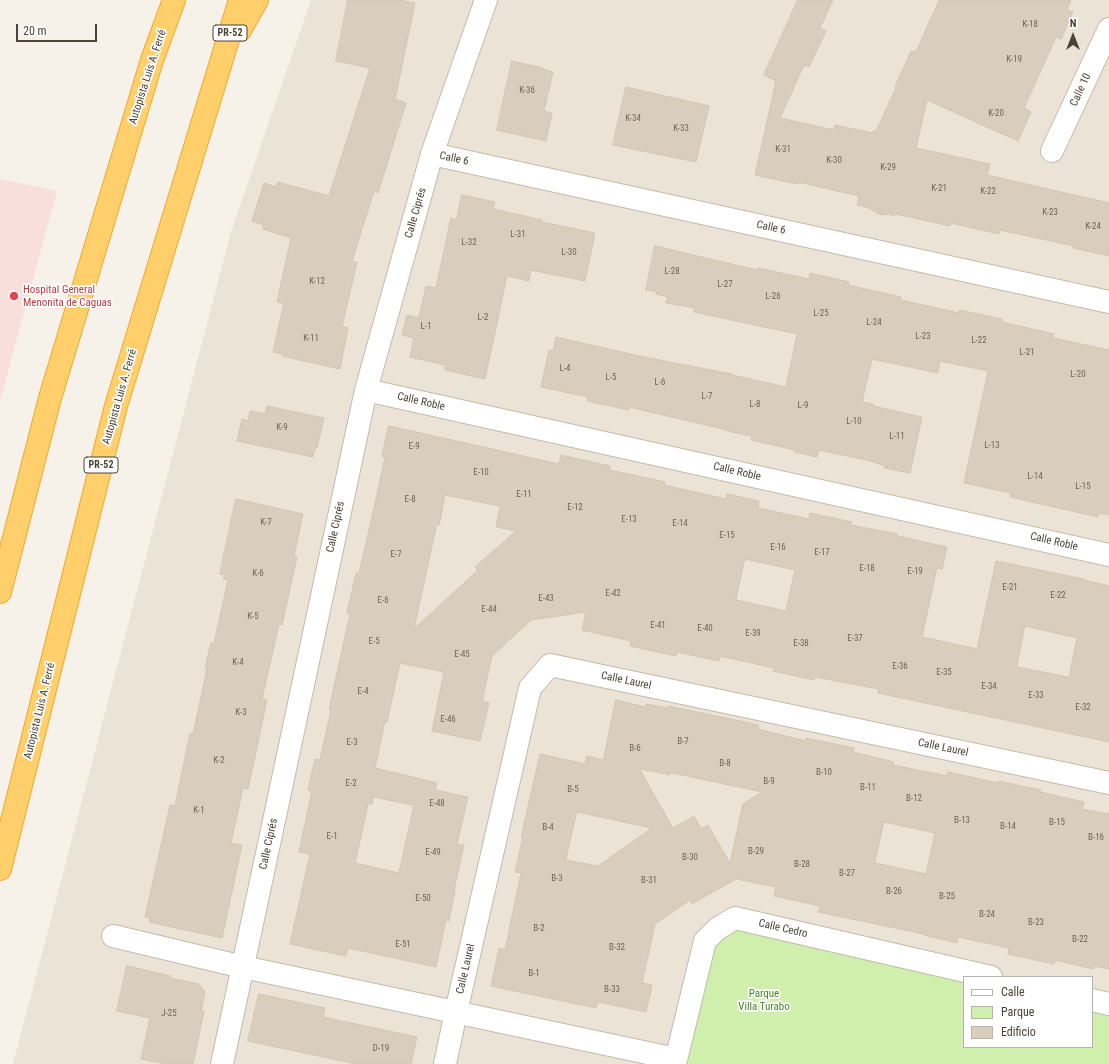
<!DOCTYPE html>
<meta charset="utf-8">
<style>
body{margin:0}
#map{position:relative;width:1109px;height:1064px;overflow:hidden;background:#f6f2e9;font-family:"Roboto Condensed",sans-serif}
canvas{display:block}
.legend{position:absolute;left:963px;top:976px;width:130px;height:72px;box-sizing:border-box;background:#fff;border:1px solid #b7b4af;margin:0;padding:5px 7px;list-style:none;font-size:12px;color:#4b4336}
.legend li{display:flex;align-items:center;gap:8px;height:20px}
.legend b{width:20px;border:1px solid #b7b4af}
.north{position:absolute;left:1053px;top:16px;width:40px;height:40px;-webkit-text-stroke:3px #fff;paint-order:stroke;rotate:0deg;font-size:11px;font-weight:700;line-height:16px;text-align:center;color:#4b4336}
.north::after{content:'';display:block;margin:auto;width:14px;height:18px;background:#4b4336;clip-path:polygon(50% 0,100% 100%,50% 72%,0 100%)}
.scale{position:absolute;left:16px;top:24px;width:81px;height:18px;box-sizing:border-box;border:2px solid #4b4336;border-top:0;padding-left:5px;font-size:12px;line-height:14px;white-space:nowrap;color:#4b4336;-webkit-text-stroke:3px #fff;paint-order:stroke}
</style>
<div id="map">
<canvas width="1109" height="1064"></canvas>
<ul class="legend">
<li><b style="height:5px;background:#fff"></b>Calle</li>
<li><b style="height:11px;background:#d0efad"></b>Parque</li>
<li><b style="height:11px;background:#d9cebd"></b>Edificio</li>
</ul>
<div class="north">N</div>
<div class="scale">20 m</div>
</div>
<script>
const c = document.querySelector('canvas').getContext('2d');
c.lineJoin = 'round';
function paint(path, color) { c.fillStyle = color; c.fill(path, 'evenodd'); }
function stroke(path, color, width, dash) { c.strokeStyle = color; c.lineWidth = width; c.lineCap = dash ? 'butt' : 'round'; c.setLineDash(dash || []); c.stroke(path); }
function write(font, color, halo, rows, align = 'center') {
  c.font = font + ' "Roboto Condensed",sans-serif'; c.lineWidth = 3.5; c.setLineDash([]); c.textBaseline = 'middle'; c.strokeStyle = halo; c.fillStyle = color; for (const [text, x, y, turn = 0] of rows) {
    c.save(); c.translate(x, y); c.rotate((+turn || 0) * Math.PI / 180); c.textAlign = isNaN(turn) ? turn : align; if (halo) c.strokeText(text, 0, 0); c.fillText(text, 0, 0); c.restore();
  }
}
paint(new Path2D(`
 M311,0H1109V1064H13L231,232ZM964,977H1092V1047H964Z`), '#ebe4d6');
paint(new Path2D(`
 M0,179L57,191L0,401Z`), '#f8dfdb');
paint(new Path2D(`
 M738,928L964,980V1047H1092V1009L1109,1013V1064H685L714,939Z`), '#d0efad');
const building = new Path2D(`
 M348,0H398L415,3L395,99L406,103L378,193L374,191L352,261L357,262L342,327L348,328L340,369L282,356L283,354L273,352L284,303L277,302L291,238L263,229L264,225L252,221L264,183L276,187L278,182L329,196L370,68L336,61Z
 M798,0H833L820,28L826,31L809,67L804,65L780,118L834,130L835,125L873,133V131H876L896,88L895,87L911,51L916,52L939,0H1071L1067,10L1073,12L1061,39L1056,37L1024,108L1031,112L1018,141L927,100L916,148L990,164L987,175L1109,203V256L1073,248L1074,246L1000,230L999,234L951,223L950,226L896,214L894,216L889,214L881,215L869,208L857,205L859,196L798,182L797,184L755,175L776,81L764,75Z
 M512,61L543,68L542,69L553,72L544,111L552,113L546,141L497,130Z
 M626,87L709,106L696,162L613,145Z
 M462,195L495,202L493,209L542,220V222L595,233L585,281L531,270L529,281L507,276L485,379L445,370L446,365L410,357L414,338L402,335L407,315L419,318L426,286L436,288L451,218L456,220Z
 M655,246L757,270L758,268L809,279L810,273L849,282L848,285L901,297V300L959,313V310L1002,319V322L1054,334L1053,338L1109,350V515L1099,513L1098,517L1010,497L1011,493L964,483L988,371L940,361L938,373L872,359L862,402L873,404V406L922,417L910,473L884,468L885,466L871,461L819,450L817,457L794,452L795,450L751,440L752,436L727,431V430L629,407V410L587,401L588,397L541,387L549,350L553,351L556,337L644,357L732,374V375L786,387L797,334L694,312V308L666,303L668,297L656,294V291L646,290Z
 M267,406L324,418L317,448H315L313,457L237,441L242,419L248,421L250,411L265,414Z
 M389,426L559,464L561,455L610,466V470L665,482L664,485L726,499L727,494L759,501L758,508L809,519L810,513L852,522L851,525L897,534V536L947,547L942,569L937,568L922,637L977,649L996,561L1084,579V580L1109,586V742L878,693L879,689L815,677L814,680L773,671L774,668L720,656L719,661L677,652L676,656L630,646L631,641L582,630L586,612L531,620L492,656L482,701L489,703L480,741L432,731L444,672L400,663L387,722L385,721L375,768L437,783L435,790L468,797L457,844L464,845L454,890H455L449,921L446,920L436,967L348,948L346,956L290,944L310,854L299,852L312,791L308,790L315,759L320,760L331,710L329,709L350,614L347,613L356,573H359L372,517L385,457L382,456ZM445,495L500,506L496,527L516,531L475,567L478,570L414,629L437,523L439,525ZM745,559L795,570L786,611L736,600ZM1025,626L1077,638L1069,677L1017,667ZM373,797L414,805L399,873L355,863L368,804H372Z
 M236,499L303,514L294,556L297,557L282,625L279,624L262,699L267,700L248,789L243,788L231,843L242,845L222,938L149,922L150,918L145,917L170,805L175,806L190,733L193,734L207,669L205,668L211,643H214L228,580L223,579L225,575L220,574Z
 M616,700L645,707L646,704L667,708L668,706L759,725L758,729L806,741V738L854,748L853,752L894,762L893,765L947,776L948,772L998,783V781L1041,790L1040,792L1084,802L1082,809L1109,814V969L1094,966L1093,969L1055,960L1054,964L1008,954L1009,948L958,937L957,943L924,935V934L818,912L820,906L774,896L776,887L736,879L692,904L690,900L655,924L642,983L652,985L646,1012L598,1002L596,1008L491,986L499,948L505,950L521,873L515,872L523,837H521L540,754L585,764L587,756L603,760ZM640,769L670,775L668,772L762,792L743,804L730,863L708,825L701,829L694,816L673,828ZM577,812L652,828L598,866L566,860ZM884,822L935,833L926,874L875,863Z
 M127,966L171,976L170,978L199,984L205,992L201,1011H204L193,1064H166L141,1059L150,1018L117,1011Z
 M259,994L325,1008L323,1017L417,1037L411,1064H356L248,1041Z`);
paint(building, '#d9cebd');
stroke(building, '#d5c6af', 1);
const minor = new Path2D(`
 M1052,151L1109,29
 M432,154L1109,302
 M366,390L1109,555
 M113,936L243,967L676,1059
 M1092,1000L1109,1004
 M222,1064L366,390L432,154L486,0
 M445,1064L456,1012L530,688L550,665L1109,783
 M675,1064L705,941L717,929L735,918L991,977`);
const highway = new Path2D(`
 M240,30L257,0
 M0,592L50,398L152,60L174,0
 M0,869L116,406L240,0`);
stroke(minor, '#c3baaa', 24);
stroke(highway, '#efa929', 24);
stroke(minor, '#fff', 22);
stroke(highway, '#ffcf6b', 22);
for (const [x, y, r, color] of [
 [14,296,5,"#e0444e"]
]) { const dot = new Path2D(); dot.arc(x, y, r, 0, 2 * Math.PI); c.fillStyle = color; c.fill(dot); stroke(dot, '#fff', 1.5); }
write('9px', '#6e6658', null, [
 ["K-18",1030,25],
 ["K-19",1014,60],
 ["K-36",527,91],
 ["K-20",996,114],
 ["K-34",633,119],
 ["K-33",681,129],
 ["K-31",783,150],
 ["K-30",834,161],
 ["K-29",888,168],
 ["K-21",939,189],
 ["K-22",988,192],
 ["K-23",1050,213],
 ["K-24",1093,227],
 ["L-31",518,235],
 ["L-32",469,243],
 ["L-30",569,253],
 ["L-28",672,272],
 ["K-12",317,282],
 ["L-27",725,285],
 ["L-26",773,297],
 ["L-25",821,314],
 ["L-2",483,318],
 ["L-24",874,323],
 ["L-1",426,327],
 ["L-23",923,337],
 ["K-11",311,339],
 ["L-22",979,341],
 ["L-21",1027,353],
 ["L-4",565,369],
 ["L-20",1078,375],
 ["L-5",611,378],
 ["L-6",660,383],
 ["L-7",707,397],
 ["L-8",755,405],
 ["L-9",803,406],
 ["L-10",854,422],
 ["K-9",282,428],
 ["L-11",897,437],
 ["L-13",992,446],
 ["E-9",414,447],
 ["E-10",481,473],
 ["L-14",1035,477],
 ["L-15",1083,487],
 ["E-11",524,495],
 ["E-8",410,500],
 ["E-12",575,508],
 ["E-13",629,520],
 ["K-7",266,523],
 ["E-14",680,524],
 ["E-15",727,536],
 ["E-16",778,548],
 ["E-17",822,553],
 ["E-7",396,555],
 ["E-18",867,569],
 ["E-19",915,572],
 ["K-6",258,574],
 ["E-21",1010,588],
 ["E-42",613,594],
 ["E-22",1058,596],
 ["E-43",546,599],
 ["E-6",383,601],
 ["E-44",489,610],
 ["K-5",253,617],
 ["E-41",658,626],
 ["E-40",705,629],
 ["E-39",753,634],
 ["E-37",855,639],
 ["E-5",374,642],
 ["E-38",801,644],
 ["E-45",462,655],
 ["K-4",238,663],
 ["E-36",900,667],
 ["E-35",944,673],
 ["E-34",989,687],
 ["E-4",363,692],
 ["E-33",1036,696],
 ["E-32",1083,708],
 ["K-3",241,713],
 ["E-46",448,720],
 ["B-7",683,742],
 ["E-3",352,743],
 ["B-6",635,749],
 ["K-2",219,761],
 ["B-8",725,764],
 ["B-10",824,773],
 ["B-9",769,782],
 ["E-2",351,784],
 ["B-11",868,788],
 ["B-5",573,790],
 ["B-12",914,799],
 ["E-48",437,804],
 ["K-1",199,811],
 ["B-13",962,821],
 ["B-15",1057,823],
 ["B-14",1008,827],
 ["B-4",548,828],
 ["E-1",332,837],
 ["B-16",1096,838],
 ["B-29",756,852],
 ["E-49",433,853],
 ["B-30",690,858],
 ["B-28",802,865],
 ["B-27",847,874],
 ["B-3",557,879],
 ["B-31",649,881],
 ["B-26",894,892],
 ["B-25",947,897],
 ["E-50",423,899],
 ["B-24",987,915],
 ["B-23",1036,923],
 ["B-2",539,929],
 ["B-22",1080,940],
 ["E-51",403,945],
 ["B-32",617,948],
 ["B-1",534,974],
 ["B-33",612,990],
 ["J-25",169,1014],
 ["D-19",381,1049]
]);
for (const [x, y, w] of [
 [230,33,34],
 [101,465,34]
]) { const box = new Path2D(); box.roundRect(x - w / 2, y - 8, w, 16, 3); c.fillStyle = '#fff'; c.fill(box); stroke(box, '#4b4336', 1); }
write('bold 10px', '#4b4336', null, [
 ["PR-52",230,33],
 ["PR-52",101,465]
]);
write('11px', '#4b4336', '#fff', [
 ["Autopista Luis A. Ferré",148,77,-72],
 ["Calle 10",1081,90,-65],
 ["Calle 6",454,159,12],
 ["Calle Ciprés",416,213,-74],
 ["Calle 6",771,228,12],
 ["Autopista Luis A. Ferré",120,397,-74],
 ["Calle Roble",421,402,13],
 ["Calle Roble",737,472,13],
 ["Calle Ciprés",336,527,-78],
 ["Calle Roble",1054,542,13],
 ["Calle Laurel",626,681,12],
 ["Autopista Luis A. Ferré",40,711,-76],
 ["Calle Laurel",943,748,12],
 ["Calle Ciprés",269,844,-78],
 ["Calle Cedro",783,929,13],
 ["Calle Laurel",466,969,-77]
]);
write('11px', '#be3a42', '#fff', [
 ["Hospital General",23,290],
 ["Menonita de Caguas",23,303]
], 'left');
write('11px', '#468521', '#fff', [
 ["Parque",764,994],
 ["Villa Turabo",764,1007]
]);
</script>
